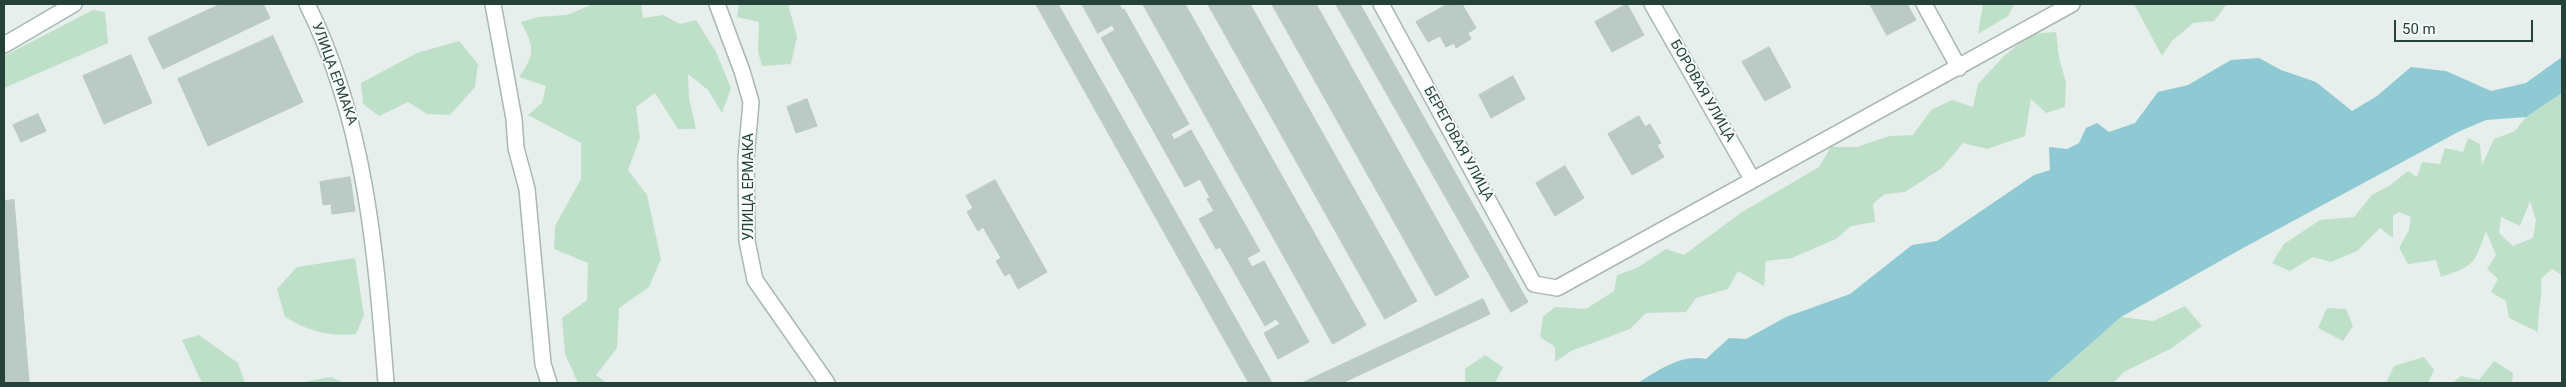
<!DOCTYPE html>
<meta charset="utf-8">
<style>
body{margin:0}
#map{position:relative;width:2566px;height:387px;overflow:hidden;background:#e6efeb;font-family:Roboto,sans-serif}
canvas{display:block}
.frame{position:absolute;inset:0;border:5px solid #24423a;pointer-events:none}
.scale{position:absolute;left:2394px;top:20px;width:139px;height:22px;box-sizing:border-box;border:2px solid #24423a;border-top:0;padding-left:6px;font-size:15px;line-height:18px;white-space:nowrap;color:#24423a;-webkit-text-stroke:4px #f7fbf9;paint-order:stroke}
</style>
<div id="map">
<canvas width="2566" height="387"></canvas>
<div class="frame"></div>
<div class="scale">50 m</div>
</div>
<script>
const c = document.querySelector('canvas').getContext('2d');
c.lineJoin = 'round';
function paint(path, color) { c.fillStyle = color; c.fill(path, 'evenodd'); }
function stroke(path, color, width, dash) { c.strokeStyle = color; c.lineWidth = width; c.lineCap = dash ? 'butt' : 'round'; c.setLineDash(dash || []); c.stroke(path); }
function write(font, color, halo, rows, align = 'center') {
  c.font = font + ' Roboto,sans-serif'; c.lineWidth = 4; c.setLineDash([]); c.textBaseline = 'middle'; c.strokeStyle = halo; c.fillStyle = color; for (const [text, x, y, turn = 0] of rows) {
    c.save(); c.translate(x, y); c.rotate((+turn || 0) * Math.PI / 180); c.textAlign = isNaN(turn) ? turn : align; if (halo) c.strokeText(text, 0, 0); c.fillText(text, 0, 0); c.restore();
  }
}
paint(new Path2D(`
 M593,4H641L643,18L663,15L680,24L696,20L716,52L731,88L722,113L708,90L688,74L689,98L696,129H678L655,93L636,107L640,138L628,170L647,195L661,259L649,287L619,308L617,348L596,375L607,383H578L565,354L562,318L587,300L588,263L554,249L555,226L581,179V143L528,115L542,103L546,86L519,77C536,53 534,47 521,22L538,17L567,15Z
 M739,4H788L797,37L791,64L762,66L758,52L759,22L737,17Z
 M1983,4H2014L2008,16L1978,34Z
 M2134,4H2227L2214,21L2193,23L2172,41L2162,56Z
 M93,10L105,12L108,43L4,88V56Z
 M2056,32L2059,58L2066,82L2065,107L2046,113L2031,99L2025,136L1987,149L1963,143L1942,168L1905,192L1885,194L1873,204L1875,222L1851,226L1836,239L1792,258L1766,261L1764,286L1738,271L1728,289L1696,298L1686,312L1646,313L1630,329L1571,351L1555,362V347L1540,337L1543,317L1555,307L1586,309L1614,291L1617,275L1637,268L1666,249L1684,255L1742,212L1819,167L1831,147H1857L1889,136L1913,135L1931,110L1952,100L1973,107L1978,84L2004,56L2031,34Z
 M459,41L478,64L475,87L450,115L427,114L408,102L379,116L363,104L361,83L417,53Z
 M2562,93V275L2552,269L2541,279C2543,297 2537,313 2538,332L2509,318L2506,301L2491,292L2498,279L2487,269L2496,255L2486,231C2474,264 2476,265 2441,277L2436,260L2408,264L2399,248L2409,230L2411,217L2399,212L2393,216V238L2380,228L2357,251L2331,262L2313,257L2290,271L2272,263L2284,244L2320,220L2354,217L2372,195L2389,186L2408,171L2417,177L2422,162L2440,164L2445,148L2463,152L2468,138L2480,144L2482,165L2494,139L2515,131L2526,117ZM2530,201L2536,220L2533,238L2513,246L2499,233L2501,217L2520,226Z
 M355,258L364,315L356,334C329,337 308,331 285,317L277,289L297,267Z
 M2185,306L2202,326L2172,348L2124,372L2113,383H2046L2121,317L2153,321Z
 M2327,308L2346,309L2353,326L2343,341L2318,328Z
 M199,335L238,363L245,383H202L182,340Z
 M1485,355L1503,367L1495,383H1465V369Z
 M2424,357L2434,370L2428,383H2386L2394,366Z
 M2494,361L2513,373L2512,383H2452L2461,376L2479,380Z
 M331,377L345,383H298Z`), '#bfe0c8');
paint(new Path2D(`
 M2562,57V93L2526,117L2486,120L2458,132L2243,248L2121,317L2046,383H1638C1659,370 1681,354 1706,359L1729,338L1746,339L1786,317L1850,294L1912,245L1937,241L2034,175L2050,170L2049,147L2067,149L2079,143L2086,128L2097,123L2109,132L2135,123L2158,92L2188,85L2231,60L2259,58L2281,70L2316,82L2352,111L2377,96L2411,67L2446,71L2491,91L2526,83Z`), '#8ec9d4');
const building = new Path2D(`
 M221,4H263L270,18L163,69L148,38Z
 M1036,4H1058L1272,383H1249Z
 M1082,4H1119L1122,10L1124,9L1189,124L1171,134L1174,140L1191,130L1260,251L1247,258L1252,267L1264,261L1309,342L1278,359L1264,333L1280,324L1276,319L1265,326L1220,247L1216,249L1199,219L1214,211L1207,199L1210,198L1200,179L1185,187L1101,38L1115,30L1112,25L1098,33Z
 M1143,4H1185L1366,325L1333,344Z
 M1208,4H1250L1417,301L1385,319Z
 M1272,4H1316L1469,277L1436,296Z
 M1336,4H1360L1528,302L1511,312Z
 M1448,4H1462L1476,28L1468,33L1471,39L1456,48L1454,43L1446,47L1440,36L1428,42L1416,22Z
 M1627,4L1644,35L1612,52L1595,22Z
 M1870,4H1907L1916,20L1887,35Z
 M273,36L303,102L208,146L178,79Z
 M1769,47L1791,87L1765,101L1742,62Z
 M131,55L152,103L104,124L83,76Z
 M1513,76L1525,99L1491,118L1479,95Z
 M807,99L817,126L796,133L787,107Z
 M38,114L46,131L21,142L13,125Z
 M1639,116L1645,127L1650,124L1661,143L1657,145L1664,157L1632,175L1608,134Z
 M1565,166L1584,198L1555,216L1536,183Z
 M350,177L355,211L332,214L331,204L323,205L320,182Z
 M995,180L1047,272L1018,289L1010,273L1005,276L996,261L1001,258L983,227L978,231L967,212L973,208L966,196Z
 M14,200L29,383H4V201Z
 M1483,299L1490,314L1342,383H1302Z`);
paint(building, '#bbcac4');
stroke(building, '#b8c9c2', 1);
const street = new Path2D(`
 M307,4C366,122 376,254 386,383
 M493,4L514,119L516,148L527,189L543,364L549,383
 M717,4L742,71L751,102L746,159L747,241L755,280L827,383
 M1381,4L1534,284L1557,288L2072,4
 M1652,4L1752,179
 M1924,4L1959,68`);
const secondary = new Path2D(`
 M4,45L74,4`);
stroke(street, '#a8b8b2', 18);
stroke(secondary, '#a4bbb3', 18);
stroke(street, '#fff', 15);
stroke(secondary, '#fff', 15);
write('14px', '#24423a', '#f7fbf9', [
 ["УЛИЦА ЕРМАКА",334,74,70],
 ["БОРОВАЯ УЛИЦА",1702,91,60],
 ["БЕРЕГОВАЯ УЛИЦА",1458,144,61],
 ["УЛИЦА ЕРМАКА",749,187,-90]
]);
</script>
